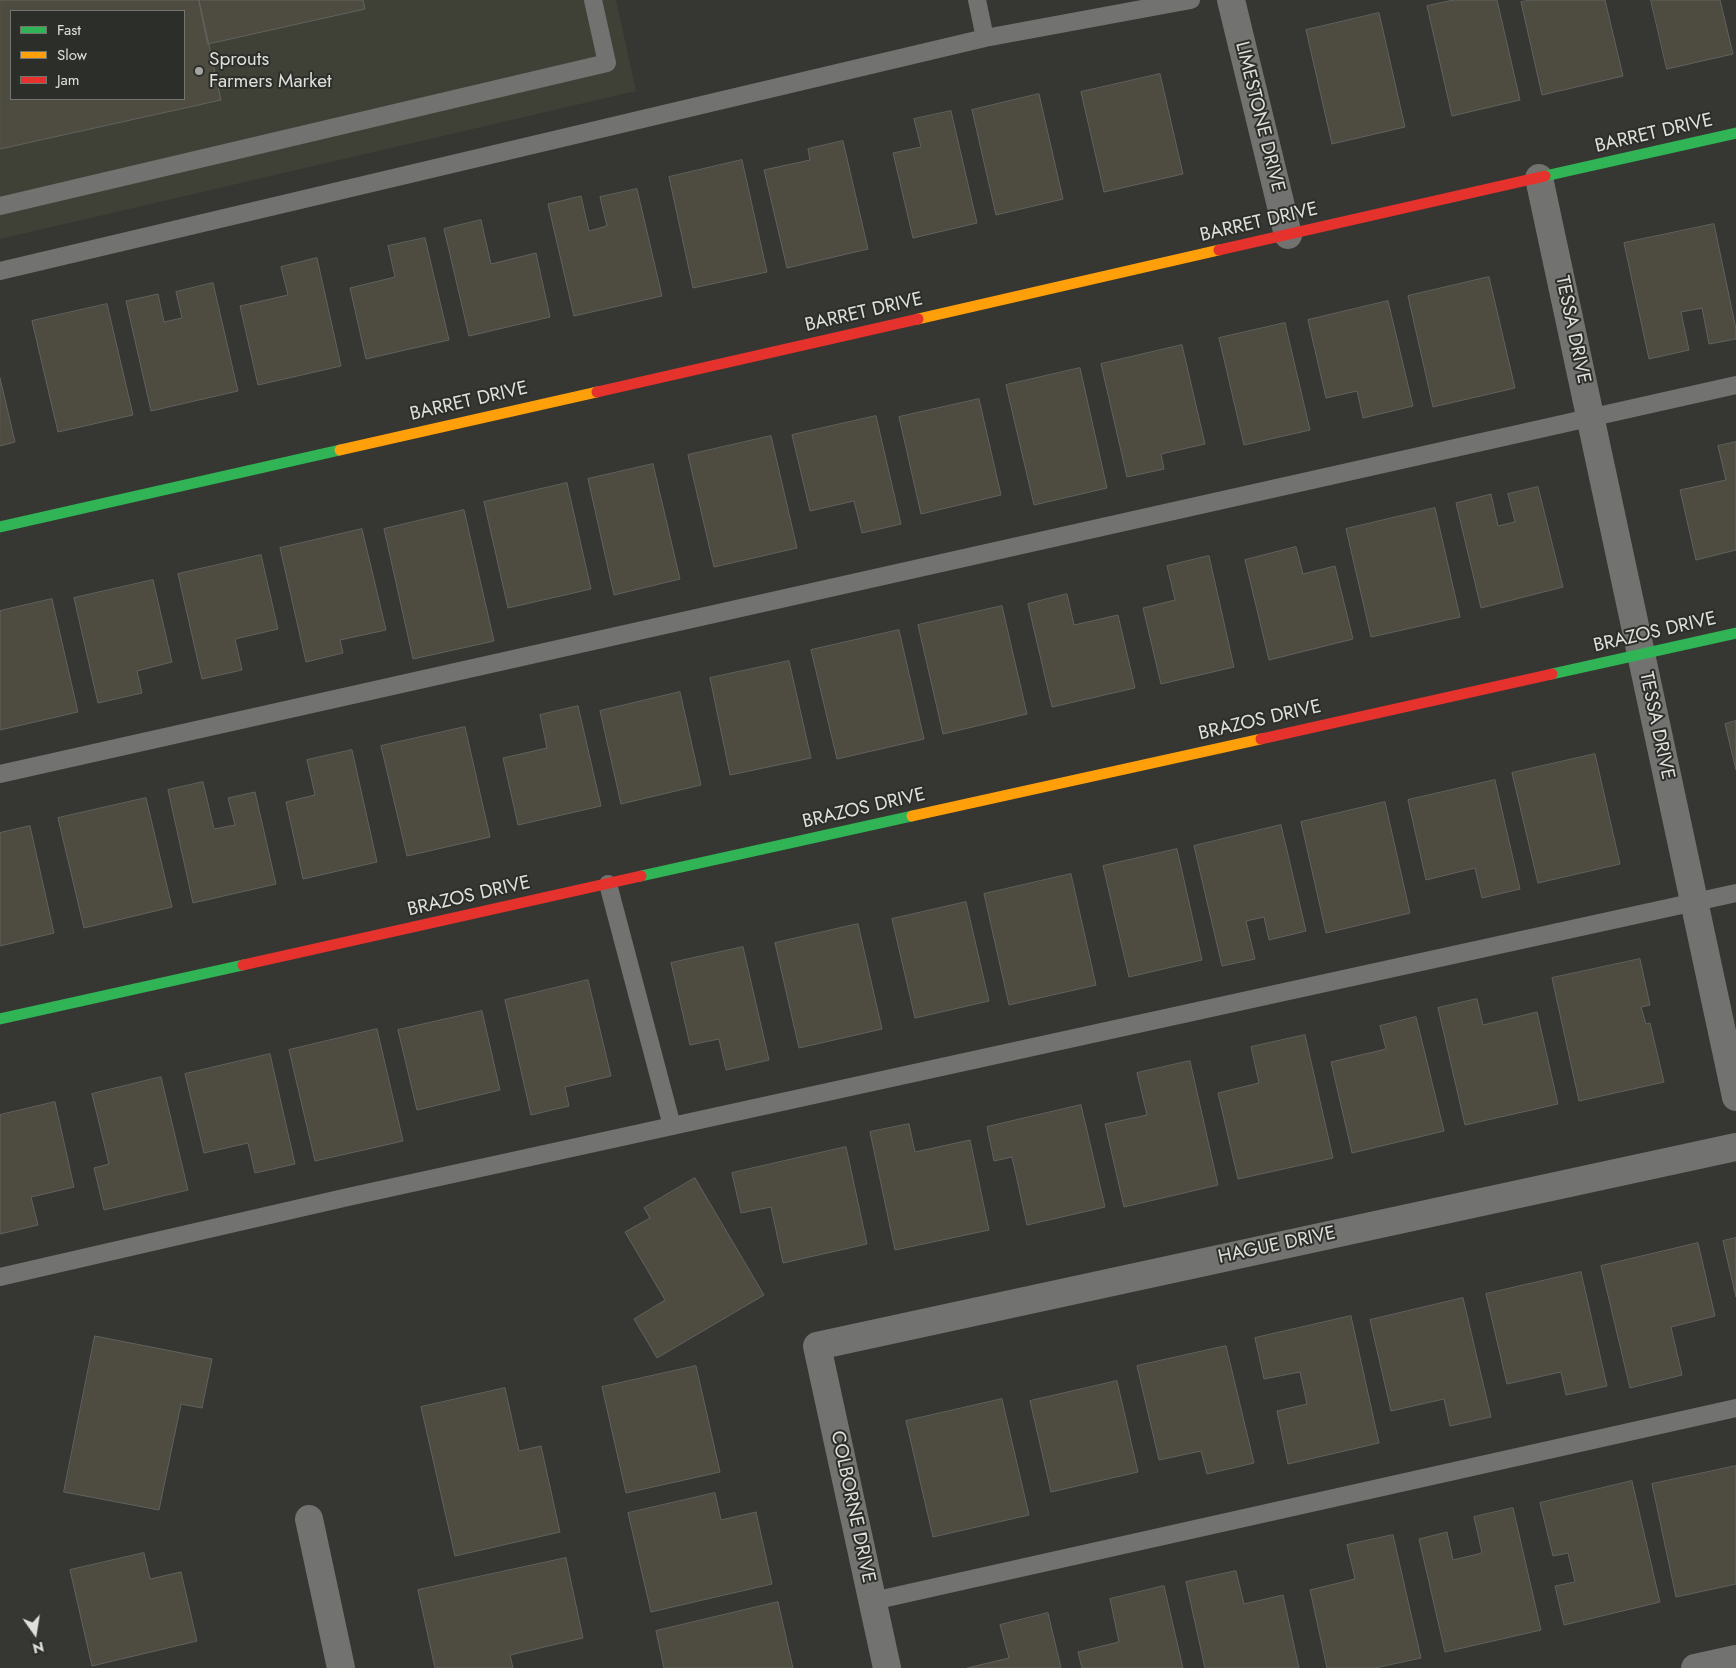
<!DOCTYPE html>
<style>
body{margin:0}
#map{position:relative;width:1736px;height:1668px;overflow:hidden;background:#363733;font-family:Jost,sans-serif}
canvas{display:block}
.legend{position:absolute;left:10px;top:10px;width:175px;height:90px;box-sizing:border-box;background:#2c2e29;border:1px solid #747571;margin:0;padding:6px 9px;list-style:none;font-size:15px;color:#dfe0dc}
.legend li{display:flex;align-items:center;gap:10px;height:25px}
.legend b{width:25px;border:1px solid #747571}
.north{position:absolute;left:10px;top:1608px;width:50px;height:50px;-webkit-text-stroke:4px #2c2e29;paint-order:stroke;rotate:167deg;font-size:14px;font-weight:700;line-height:20px;text-align:center;color:#dfe0dc}
.north::after{content:'';display:block;margin:auto;width:18px;height:22px;background:#dfe0dc;clip-path:polygon(50% 0,100% 100%,50% 72%,0 100%)}
</style>
<div id="map">
<canvas width="1736" height="1668"></canvas>
<ul class="legend">
<li><b style="height:6px;background:#30b455"></b>Fast</li>
<li><b style="height:6px;background:#ff9f0a"></b>Slow</li>
<li><b style="height:6px;background:#e5322d"></b>Jam</li>
</ul>
<div class="north">N</div>
</div>
<script>
const c = document.querySelector('canvas').getContext('2d');
c.lineJoin = 'round';
function paint(path, color) { c.fillStyle = color; c.fill(path, 'evenodd'); }
function stroke(path, color, width, dash) { c.strokeStyle = color; c.lineWidth = width; c.lineCap = dash ? 'butt' : 'round'; c.setLineDash(dash || []); c.stroke(path); }
function write(font, color, halo, rows, align = 'center') {
  c.font = font + ' Jost,sans-serif'; c.lineWidth = 4; c.setLineDash([]); c.textBaseline = 'middle'; c.strokeStyle = halo; c.fillStyle = color; for (const [text, x, y, turn = 0] of rows) {
    c.save(); c.translate(x, y); c.rotate((+turn || 0) * Math.PI / 180); c.textAlign = isNaN(turn) ? turn : align; if (halo) c.strokeText(text, 0, 0); c.fillText(text, 0, 0); c.restore();
  }
}
paint(new Path2D(`
 M0,0H616L636,91L0,239ZM11,11H184V99H11Z`), '#3f4136');
const building = new Path2D(`
 M0,0H199L221,100L0,149ZM11,11H184V99H11Z
 M199,0H363L365,9L208,44Z
 M1454,0H1497L1520,100L1452,116L1427,6Z
 M1532,0H1605L1623,76L1542,95L1521,2Z
 M1651,0H1720L1733,54L1667,69Z
 M1379,13L1405,127L1332,144L1306,30Z
 M1160,74L1183,174L1104,192L1081,92Z
 M1039,94L1063,199L996,215L972,110Z
 M951,111L977,223L913,238L893,153L921,147L914,119Z
 M843,141L868,249L787,268L764,170L810,160L808,149Z
 M742,160L767,272L693,288L669,177Z
 M637,189L662,296L574,316L548,204L581,196L589,231L607,226L600,197Z
 M481,220L491,264L536,253L550,317L469,336L444,229Z
 M1714,224L1736,329V339L1709,344L1702,308L1681,312L1689,350L1649,359L1624,243Z
 M425,238L449,340L366,359L350,288L395,277L388,246Z
 M317,258L341,366L258,385L240,306L288,295L281,267Z
 M1489,277L1515,388L1433,407L1408,296Z
 M213,283L238,391L151,411L126,301L158,294L164,322L182,318L176,292Z
 M1388,301L1413,406L1363,418L1357,391L1326,398L1308,320Z
 M107,304L133,415L58,432L32,321Z
 M1285,323L1310,430L1244,445L1219,338Z
 M1182,345L1205,444L1161,454L1164,469L1127,477L1101,364Z
 M1080,368L1107,488L1034,505L1006,385Z
 M0,378L15,442L0,446Z
 M979,399L1001,495L921,514L899,417Z
 M876,416L901,524L862,533L854,501L810,511L792,435Z
 M771,436L797,548L714,567L688,455Z
 M1736,442V550L1696,560L1680,490L1726,480L1718,446Z
 M653,464L680,579L614,595L588,479Z
 M567,483L591,589L508,608L484,502Z
 M1538,487L1563,587L1481,608L1456,503L1491,494L1498,526L1515,522L1508,494Z
 M1435,508L1460,617L1371,637L1346,529Z
 M464,510L494,641L413,659L384,529Z
 M362,529L386,630L340,640L343,653L306,662L280,548Z
 M1296,547L1303,574L1335,566L1353,639L1269,660L1245,560Z
 M261,555L278,629L235,639L242,670L202,679L178,574Z
 M1209,556L1234,667L1161,684L1143,608L1175,600L1167,566Z
 M153,580L172,662L137,671L142,693L98,703L74,598Z
 M1067,594L1074,625L1118,615L1135,688L1052,707L1028,604Z
 M52,599L78,712L0,730V611Z
 M1002,606L1027,714L943,734L918,625Z
 M899,630L924,739L837,759L811,650Z
 M789,661L811,758L730,775L710,678Z
 M680,692L701,785L621,804L600,711Z
 M578,706L601,806L518,825L503,758L547,748L540,715Z
 M1736,721V770L1725,724Z
 M465,727L490,837L407,856L381,746Z
 M352,750L377,862L303,879L286,802L315,795L307,760Z
 M1595,754L1620,864L1538,883L1512,773Z
 M1495,780L1520,889L1482,898L1475,868L1426,880L1408,800Z
 M203,782L214,829L235,825L228,798L255,792L276,884L193,903L168,790Z
 M146,798L172,907L84,928L58,818Z
 M1385,802L1410,913L1326,933L1301,822Z
 M1281,825L1306,931L1269,940L1264,917L1246,921L1255,959L1222,966L1194,846Z
 M30,826L54,933L0,946V833Z
 M1177,849L1202,960L1129,977L1103,866Z
 M1071,874L1096,985L1009,1005L984,894Z
 M966,902L989,1001L915,1018L892,919Z
 M858,924L882,1029L799,1048L775,943Z
 M743,947L769,1060L726,1070L719,1039L690,1045L671,963Z
 M1640,959L1650,1005L1641,1007L1646,1024L1650,1023L1664,1082L1579,1101L1552,978Z
 M588,980L611,1076L565,1087L569,1106L531,1115L505,1000Z
 M1477,999L1483,1025L1537,1012L1558,1104L1465,1125L1438,1008Z
 M482,1011L500,1090L417,1110L398,1030Z
 M1416,1017L1444,1131L1352,1153L1331,1062L1386,1049L1380,1026Z
 M377,1029L403,1141L315,1161L289,1050Z
 M1305,1035L1333,1158L1238,1179L1218,1093L1259,1083L1251,1047Z
 M270,1054L295,1164L255,1173L248,1143L204,1153L185,1074Z
 M1190,1061L1218,1185L1124,1207L1105,1124L1147,1115L1137,1073Z
 M161,1077L188,1190L104,1210L94,1168L109,1164L92,1094Z
 M55,1102L74,1187L31,1197L38,1225L0,1234V1115Z
 M1081,1105L1105,1207L1027,1225L1012,1157L994,1161L987,1127Z
 M909,1124L915,1152L970,1140L989,1230L895,1250L870,1132Z
 M846,1147L867,1244L783,1263L771,1207L741,1213L732,1173Z
 M695,1178L764,1295L657,1358L634,1319L665,1300L625,1232L650,1218L644,1208Z
 M1736,1238V1297L1723,1241Z
 M1698,1243L1715,1316L1671,1327L1682,1375L1630,1388L1601,1266Z
 M1581,1272L1607,1386L1566,1395L1561,1372L1507,1384L1486,1294Z
 M1463,1298L1491,1417L1450,1426L1444,1399L1391,1411L1370,1320Z
 M1351,1316L1379,1443L1288,1464L1277,1411L1307,1404L1300,1372L1264,1379L1255,1338Z
 M95,1336L212,1359L202,1408L181,1404L159,1510L64,1492Z
 M1226,1346L1254,1463L1207,1474L1201,1451L1159,1460L1137,1366Z
 M696,1366L720,1472L626,1493L602,1387Z
 M1117,1381L1138,1472L1051,1492L1030,1401Z
 M505,1388L519,1451L541,1446L560,1532L455,1556L421,1407Z
 M1002,1399L1029,1515L933,1537L906,1421Z
 M1736,1466V1584L1676,1597L1652,1484Z
 M1632,1481L1660,1602L1564,1625L1555,1586L1575,1582L1568,1553L1553,1556L1540,1503Z
 M715,1493L721,1520L756,1512L772,1584L651,1612L628,1513Z
 M1513,1508L1541,1630L1445,1652L1419,1539L1447,1532L1453,1560L1482,1553L1474,1517Z
 M1393,1535L1421,1658L1375,1668H1327L1310,1590L1355,1579L1347,1545Z
 M144,1553L150,1579L181,1572L197,1641L92,1666L70,1570Z
 M566,1558L583,1638L510,1655L513,1668H435L418,1590Z
 M1236,1571L1244,1604L1283,1595L1299,1668H1205L1186,1582Z
 M1164,1586L1183,1668H1082L1078,1652L1119,1642L1110,1599Z
 M778,1602L793,1668H664L656,1631Z
 M1048,1613L1061,1668H967L1009,1658L1000,1625Z`);
paint(building, '#4e4c40');
stroke(building, '#61625f', 1);
stroke(new Path2D(`
 M977,0L985,38
 M0,206L607,63L593,0
 M0,271L985,38L1191,0
 M0,774L1736,385
 M608,884L672,1126
 M0,1277L348,1197L1736,893
 M873,1601L1736,1408`), '#727270', 18);
stroke(new Path2D(`
 M1231,0L1288,235
 M1539,178L1736,1097
 M309,1519L341,1668
 M887,1668L817,1346L1736,1147
 M1695,1668L1736,1659`), '#727270', 28);
stroke(new Path2D(`
 M1545,176L1736,133
 M0,527L340,450
 M1552,674L1736,633
 M641,876L912,816
 M0,1019L243,965`), '#30b455', 11);
stroke(new Path2D(`
 M918,319L1219,250
 M340,450L597,392
 M912,816L1261,739`), '#ff9f0a', 11);
stroke(new Path2D(`
 M1219,250L1545,176
 M597,392L918,319
 M1261,739L1552,674
 M243,965L641,876`), '#e5322d', 11);
for (const [x, y, r, color] of [
 [199,71,5,"#a4a5a1"]
]) { const dot = new Path2D(); dot.arc(x, y, r, 0, 2 * Math.PI); c.fillStyle = color; c.fill(dot); stroke(dot, '#2c2e29', 2); }
write('19px', '#dfe0dc', '#2c2e29', [
 ["Sprouts",209,60],
 ["Farmers Market",209,82]
], 'left');
write('19px', '#dfe0dc', '#2c2e29', [
 ["LIMESTONE DRIVE",1259,117,76],
 ["BARRET DRIVE",1654,134,-13],
 ["BARRET DRIVE",1259,223,-13],
 ["BARRET DRIVE",864,313,-13],
 ["TESSA DRIVE",1572,330,78],
 ["BARRET DRIVE",469,402,-13],
 ["BRAZOS DRIVE",1655,633,-13],
 ["BRAZOS DRIVE",1260,721,-13],
 ["TESSA DRIVE",1656,726,78],
 ["BRAZOS DRIVE",864,809,-13],
 ["BRAZOS DRIVE",469,897,-13],
 ["HAGUE DRIVE",1277,1246,-12],
 ["COLBORNE DRIVE",852,1507,78]
]);
</script>
